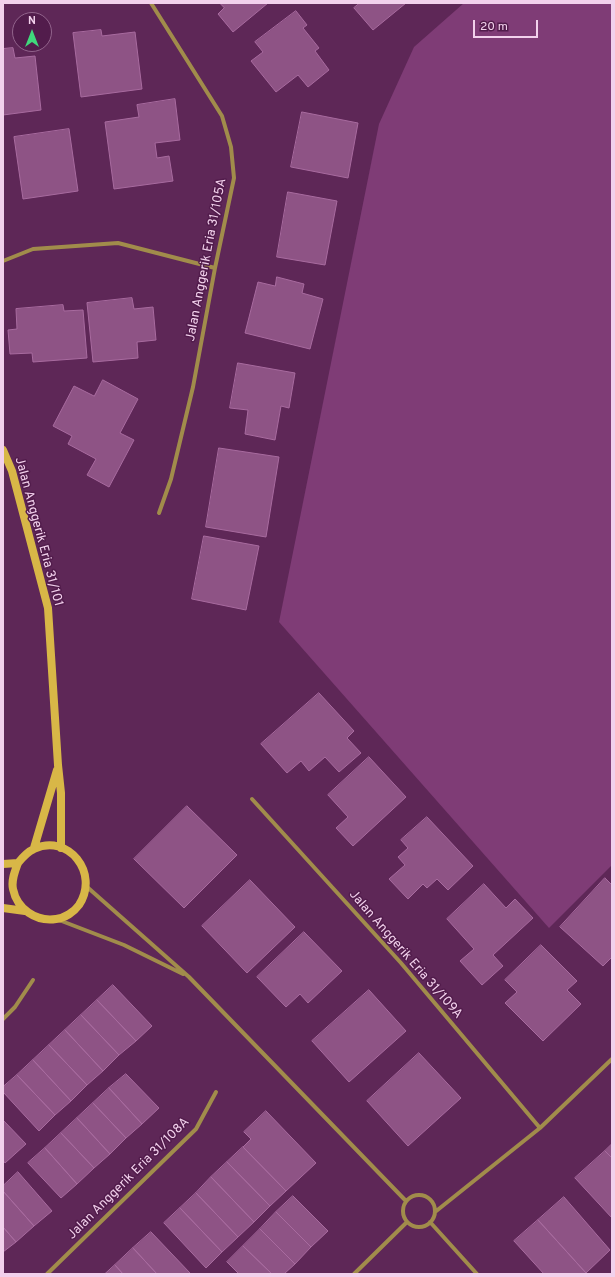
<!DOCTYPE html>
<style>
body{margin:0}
#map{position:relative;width:615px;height:1277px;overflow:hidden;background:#5e2757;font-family:Overpass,sans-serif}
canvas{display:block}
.frame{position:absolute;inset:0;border:4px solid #f2d1ec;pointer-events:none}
.north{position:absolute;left:12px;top:12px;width:40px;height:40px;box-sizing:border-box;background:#521c4c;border:1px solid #92648c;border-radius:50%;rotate:0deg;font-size:11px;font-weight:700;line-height:16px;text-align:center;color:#f2d1ec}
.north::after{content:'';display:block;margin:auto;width:14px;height:18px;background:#40d77c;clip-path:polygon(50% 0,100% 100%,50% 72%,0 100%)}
.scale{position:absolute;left:473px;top:20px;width:65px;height:18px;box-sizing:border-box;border:2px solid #f2d1ec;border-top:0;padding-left:5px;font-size:12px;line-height:14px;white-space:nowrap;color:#f2d1ec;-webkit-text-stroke:3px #521c4c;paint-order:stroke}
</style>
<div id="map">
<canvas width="615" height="1277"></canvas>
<div class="frame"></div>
<div class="north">N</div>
<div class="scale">20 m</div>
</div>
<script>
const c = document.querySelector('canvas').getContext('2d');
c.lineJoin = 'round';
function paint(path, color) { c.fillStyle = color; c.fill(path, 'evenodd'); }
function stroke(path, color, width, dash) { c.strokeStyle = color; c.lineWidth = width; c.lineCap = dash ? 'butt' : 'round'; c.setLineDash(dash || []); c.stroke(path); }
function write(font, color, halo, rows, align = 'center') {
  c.font = font + ' Overpass,sans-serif'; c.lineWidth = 3; c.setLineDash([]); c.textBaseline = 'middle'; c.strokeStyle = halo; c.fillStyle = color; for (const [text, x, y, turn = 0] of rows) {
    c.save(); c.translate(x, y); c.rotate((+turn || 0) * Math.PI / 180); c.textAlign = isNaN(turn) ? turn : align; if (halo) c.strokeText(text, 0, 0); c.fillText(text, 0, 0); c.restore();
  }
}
paint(new Path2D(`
 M464,3H612V865L549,928L279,622L379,124L414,47Z`), '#7f3c76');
const building = new Path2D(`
 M220,3H268L233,32L218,14L224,8Z
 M360,3H406L373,30L354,8Z
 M296,11L307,25L303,28L319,48L315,51L329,70L308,87L298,75L276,92L251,61L263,52L255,42Z
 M101,30L102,36L135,32L142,89L81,97L73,33Z
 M13,48L15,58L35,56L41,110L3,115V49Z
 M175,99L180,140L155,143L157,158L169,156L173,181L114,189L105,122L139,117L137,105Z
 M302,112L358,123L348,178L291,167Z
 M69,129L78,191L23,199L14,137Z
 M288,192L337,201L325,265L277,257Z
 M277,277L304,284L302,293L323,299L310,349L245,333L258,282L275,286Z
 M132,298L134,309L153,307L156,340L137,342L138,358L93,362L87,303Z
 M63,305L64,311L83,310L87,358L33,362L32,353L10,354L8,330L17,329L16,309Z
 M238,363L295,373L289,408L281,406L275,440L245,434L248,410L230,408Z
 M103,380L138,399L120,433L134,440L109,487L87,475L96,459L68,444L72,436L53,426L74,386L94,396Z
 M219,448L279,457L266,537L206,527Z
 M204,536L259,546L246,610L192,599Z
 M319,693L354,731L347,738L361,753L339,772L325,757L309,771L301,761L287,773L261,744Z
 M369,757L406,797L353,846L336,828L348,817L328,795Z
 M187,806L237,855L184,908L134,859Z
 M427,817L473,866L448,890L437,879L427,888L423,884L408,899L389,879L405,865L398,857L408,848L401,840Z
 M605,878L612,885V957L603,966L560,927Z
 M250,880L295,927L247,973L202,926Z
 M484,884L506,908L515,899L533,918L493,955L503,966L482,985L460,961L474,949L447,919Z
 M304,932L342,971L308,1003L300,994L286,1007L257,977Z
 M541,945L577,981L567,990L581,1004L543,1041L505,1003L517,992L505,980Z
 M113,985L152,1026L136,1041L97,1000Z
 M369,990L406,1031L349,1082L312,1041Z
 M97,1000L136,1041L119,1055L81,1015Z
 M81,1015L119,1055L103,1071L65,1030Z
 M65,1030L103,1071L87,1085L49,1045Z
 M49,1045L87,1085L71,1101L33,1060Z
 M419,1053L461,1098L408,1146L367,1101Z
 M33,1060L71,1101L55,1115L17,1075Z
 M126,1074L159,1108L142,1124L109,1088Z
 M17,1075L55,1115L39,1131L3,1092V1087Z
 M109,1088L142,1124L126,1138L93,1103Z
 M93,1103L126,1138L110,1154L77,1118Z
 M266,1111L316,1163L286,1191L243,1147L251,1139L244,1132Z
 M77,1118L110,1154L94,1168L61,1133Z
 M3,1120L26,1144L5,1163L3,1160Z
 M61,1133L94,1168L77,1184L45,1148Z
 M612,1144V1158L605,1151Z
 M243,1147L286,1191L270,1206L227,1162Z
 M45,1148L77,1184L61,1198L28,1163Z
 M605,1151L612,1158V1218L575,1178Z
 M227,1162L270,1206L254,1222L211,1177Z
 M18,1172L52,1211L34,1226L3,1191V1186Z
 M211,1177L254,1222L238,1237L196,1193Z
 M3,1191L34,1226L16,1242L3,1227Z
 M196,1193L238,1237L222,1252L180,1208Z
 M293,1196L328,1231L311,1247L276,1212Z
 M564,1197L610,1250L586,1273L538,1220Z
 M180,1208L222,1252L206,1268L164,1223Z
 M276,1212L311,1247L295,1264L260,1229Z
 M538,1220L586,1273L584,1274H544L514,1241Z
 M3,1227L16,1242L3,1252Z
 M260,1229L295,1264L284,1274H272L243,1246Z
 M151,1232L190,1273L189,1274H157L133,1248Z
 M243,1246L272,1274H239L227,1262Z
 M133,1248L157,1274H123L115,1265Z
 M115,1265L123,1274H105Z`);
paint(building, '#8e5385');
stroke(building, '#a86b9f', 1);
stroke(new Path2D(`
 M151,3L222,116L231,147L234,178L215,268L193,387L171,479L159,513
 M3,261L33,249L118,243L215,268
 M252,799L401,963L540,1128
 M86,886L189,977L406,1201
 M59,920L124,945L183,974
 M3,1019L15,1007L33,980
 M403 1211a16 16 0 1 1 32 0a16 16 0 1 1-32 0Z
 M435,1212L540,1128L612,1059
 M430,1222L477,1274
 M47,1274L196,1129L216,1092
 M354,1274L407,1222`), '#a18c4b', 4);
stroke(new Path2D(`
 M3,450L12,471L48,608L58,765L61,793V848
 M34,848L57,770
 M3,864L18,863C22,858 27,852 34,849C68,833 100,873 79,905C74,912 65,918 56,919C36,922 17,909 13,889C11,880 15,871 18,863
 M3,908L25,911`), '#d8b747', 8);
write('13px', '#f2d1ec', '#521c4c', [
 ["Jalan Anggerik Eria 31/105A",207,260,-79],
 ["Jalan Anggerik Eria 31/101",38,532,75],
 ["Jalan Anggerik Eria 31/109A",405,955,49],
 ["Jalan Anggerik Eria 31/108A",129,1179,-45]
]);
</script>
